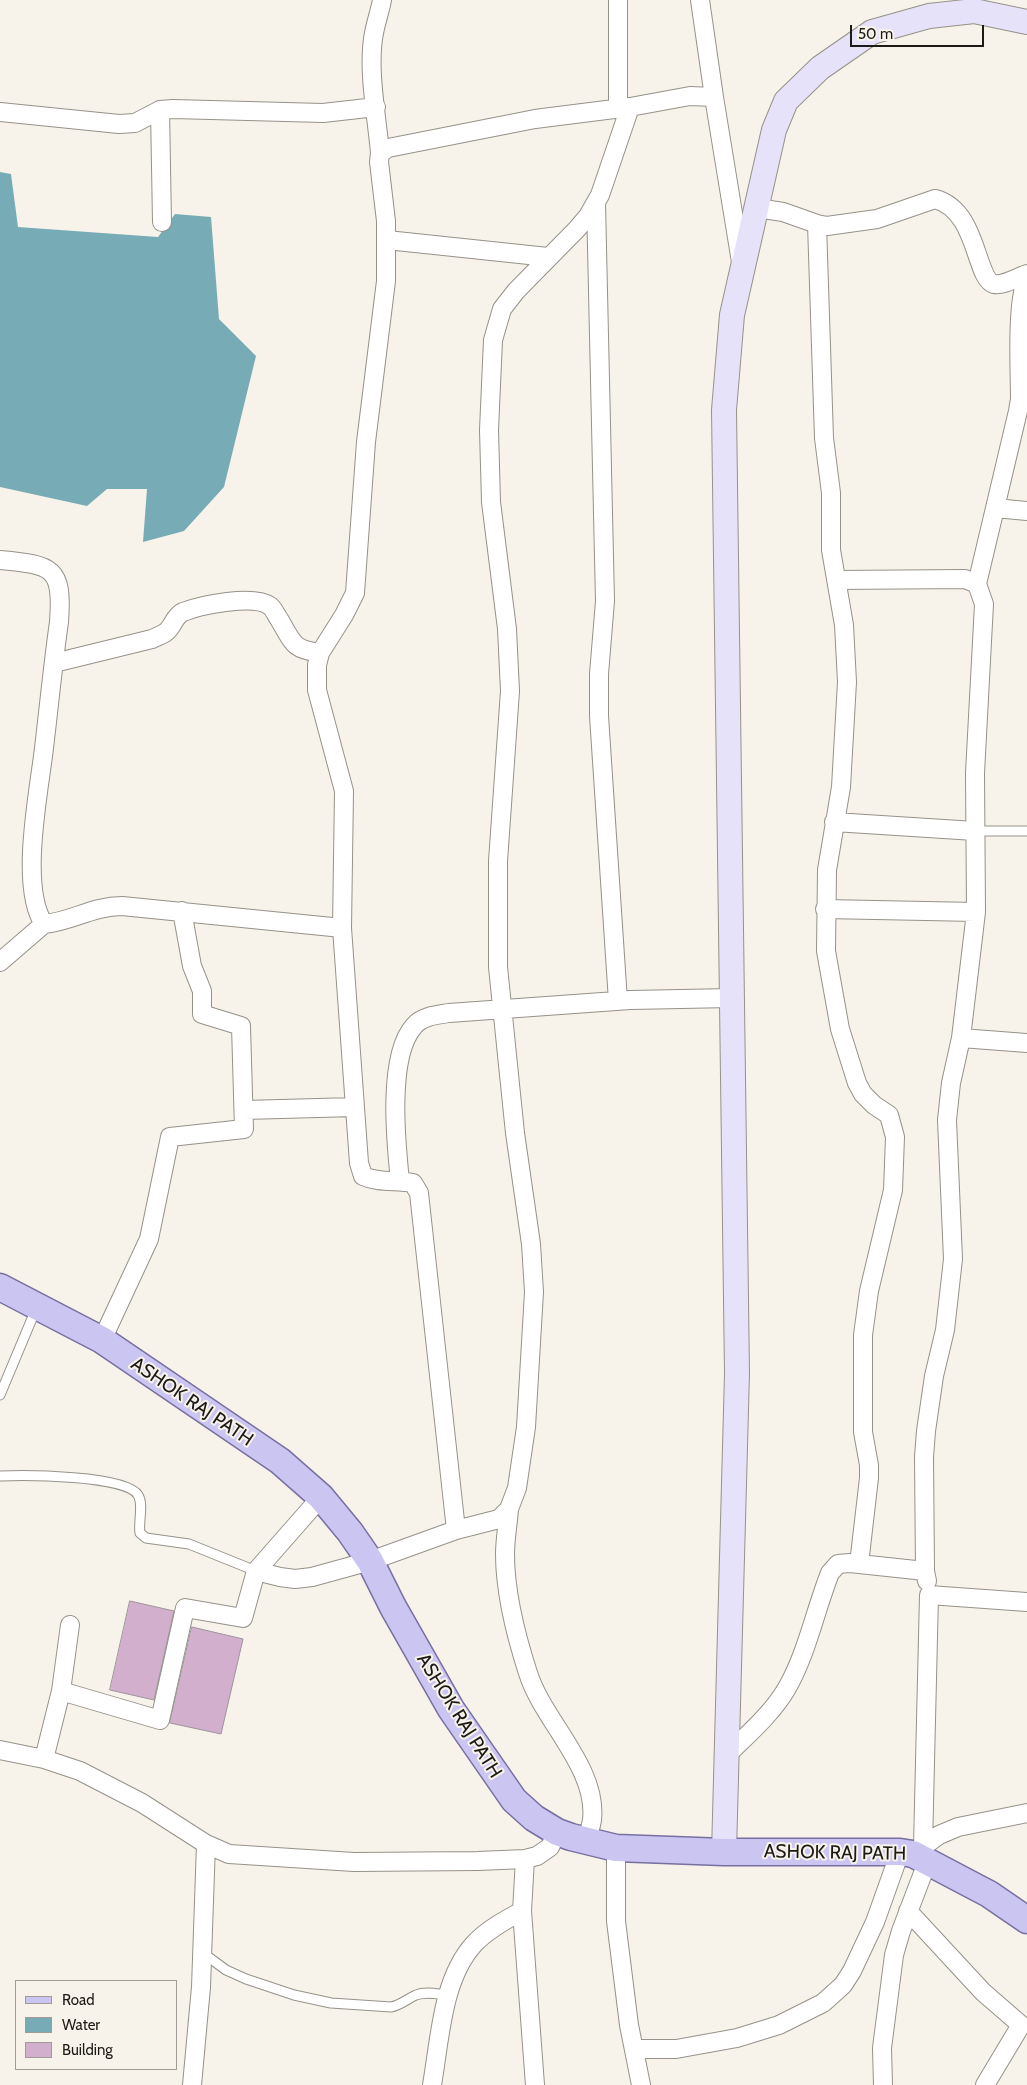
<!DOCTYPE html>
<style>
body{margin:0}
#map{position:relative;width:1027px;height:2085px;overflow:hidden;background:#f8f3ea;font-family:Cabin,sans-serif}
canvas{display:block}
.legend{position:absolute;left:15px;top:1980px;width:162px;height:90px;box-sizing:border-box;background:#f8f3ea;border:1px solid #a09c95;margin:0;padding:6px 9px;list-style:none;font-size:15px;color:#1b1a16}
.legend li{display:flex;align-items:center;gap:10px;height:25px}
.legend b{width:25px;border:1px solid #a09c95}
.scale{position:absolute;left:850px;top:25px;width:134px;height:22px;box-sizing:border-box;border:2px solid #1b1a16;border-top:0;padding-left:6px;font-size:15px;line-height:18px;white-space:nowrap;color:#1b1a16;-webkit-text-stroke:4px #f8f3ea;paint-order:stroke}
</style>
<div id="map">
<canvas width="1027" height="2085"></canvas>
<ul class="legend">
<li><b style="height:6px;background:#cbc5f2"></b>Road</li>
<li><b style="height:14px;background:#77acb6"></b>Water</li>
<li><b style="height:14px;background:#d2afcd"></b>Building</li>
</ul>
<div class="scale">50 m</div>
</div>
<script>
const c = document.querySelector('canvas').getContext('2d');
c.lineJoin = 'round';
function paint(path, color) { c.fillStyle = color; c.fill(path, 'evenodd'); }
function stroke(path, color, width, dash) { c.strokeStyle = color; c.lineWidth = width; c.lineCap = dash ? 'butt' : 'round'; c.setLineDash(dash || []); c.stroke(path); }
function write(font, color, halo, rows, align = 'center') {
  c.font = font + ' Cabin,sans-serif'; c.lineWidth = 4; c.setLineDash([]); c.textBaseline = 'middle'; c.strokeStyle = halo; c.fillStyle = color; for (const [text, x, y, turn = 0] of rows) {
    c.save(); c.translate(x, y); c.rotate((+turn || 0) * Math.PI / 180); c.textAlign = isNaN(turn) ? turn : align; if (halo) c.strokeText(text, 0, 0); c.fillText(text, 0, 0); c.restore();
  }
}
paint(new Path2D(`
 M0,172L11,174L18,227L158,237L175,214L211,217L219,319L256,356L224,487L184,531L143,542L147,489H107L87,506L0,487Z`), '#77acb6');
const building = new Path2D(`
 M130,1601L174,1611L154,1700L110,1690Z
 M192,1627L243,1639L221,1734L170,1723Z`);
paint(building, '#d2afcd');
stroke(building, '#9c939a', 1);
const service = new Path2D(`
 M975,831H1027
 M0,1395L36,1309
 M0,1476C24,1475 126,1475 138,1495C144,1505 138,1521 140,1533L146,1538L189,1544L256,1571
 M203,1953L226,1970L246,1979L294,1995L331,2003L391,2007C401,2005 407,1999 416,1995C426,1991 437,1994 447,1995`);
const minor = new Path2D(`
 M700,0L714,97
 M618,108V0
 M160,110L162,222
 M0,112L119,124L135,123L160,110L173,109L323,113L376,107
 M380,153C377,117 367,68 374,33C376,22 380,11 382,0
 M596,203L605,601L599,674V716L618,1001
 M757,208L783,212L817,224L827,226L877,219L935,199C978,210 975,279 994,284C1003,286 1018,277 1027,274
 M817,224L824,438L831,493V550L844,625L847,682L841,787L827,870L826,951L840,1029L857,1083L863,1094L874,1105L889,1115L895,1137L893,1190L869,1291L863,1335V1432L869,1465V1478L859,1564
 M387,240L548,257
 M995,508L1027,511
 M0,560C53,565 63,567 59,622C53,664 49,706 44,748C39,792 19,887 44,924C71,922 92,906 122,906L342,928L344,791L317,690V665L320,653L344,615L355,593L366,442L386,281V221L379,162L380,153L388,148L535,119L630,107L690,96L714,97L741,262
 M836,580L965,579L977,584L984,604L975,773L976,912L961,1038L951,1083L947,1120L953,1259L945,1330L934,1376L926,1431L924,1457L925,1571
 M977,584L1018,411L1020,399C1020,372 1016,301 1027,280
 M54,663L152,639C156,637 162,635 166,632C173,627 174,616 183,612C201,605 254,594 270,606C274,609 276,615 279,619C293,642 291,649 320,653
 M834,822L975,831
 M825,909L976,912
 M0,962L44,924
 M961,1038L1027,1043
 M244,1110L355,1107
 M400,1181C396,1143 387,1056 414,1026C422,1016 437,1015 449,1013L630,1000L732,998
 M102,1340L149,1239L170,1137L244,1129L241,1026L202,1014V991L192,966L182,911
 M509,1509C508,1524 505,1539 505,1554C505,1593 516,1636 528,1673C543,1721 598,1768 592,1820C591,1827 588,1835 586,1842
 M456,1530L499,1519L509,1509L517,1488L526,1427L534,1292L531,1244L515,1133L498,967V861L510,691L507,629L491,502L489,430L493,340L502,309L516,291L577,229L588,216L600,195L630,107
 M256,1571L280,1577L295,1579L312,1577L370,1561L456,1530L419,1193L413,1183C396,1180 378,1183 363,1176L359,1163L342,928
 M61,1691L70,1625
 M0,1750L44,1759L80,1771L142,1803L206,1844L229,1854L354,1862L478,1861L525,1859L537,1856L550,1847L557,1832
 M726,1756C747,1735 772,1714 787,1688C807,1653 815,1611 830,1573L838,1564L850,1563L925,1571L927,1581
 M44,1759L61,1691L160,1720L185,1608L243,1618L256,1571L321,1497
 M923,1846L929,1595L1027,1602
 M616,1848V1921L629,2025L641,2085
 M916,1852L939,1835L958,1827L1027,1813
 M525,1859L522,1911L535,2085
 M908,1911L983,1992L1021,2025L985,2085
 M634,2049H676L737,2038L779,2025L823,2003L843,1985L852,1971L875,1922L900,1852
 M192,2085L201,1987L206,1844
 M432,2085C440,2039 442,1979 474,1944C487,1930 505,1920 522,1911
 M883,2085L882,2048L894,1955L901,1931L928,1860`);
const secondary = new Path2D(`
 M724,1852L737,1373L724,410L732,315L774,130L786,101L820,68L872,32L929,16L974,11L1027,22`);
const primary = new Path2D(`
 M0,1287L102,1340L280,1461L321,1497L350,1532L370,1561L393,1607L451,1709L514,1800L534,1818L557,1832L571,1837L616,1848L724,1852H900L913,1854L989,1894L1027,1920`);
stroke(service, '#969289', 11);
stroke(minor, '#969289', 20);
stroke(secondary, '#969289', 26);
stroke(primary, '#7770a0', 29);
stroke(service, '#fff', 9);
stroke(minor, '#fff', 18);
stroke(secondary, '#e5e2f9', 24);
stroke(primary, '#cbc5f2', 26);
write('19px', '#1b1a16', '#f8f3ea', [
 ["ASHOK RAJ PATH",192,1402,34],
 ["ASHOK RAJ PATH",459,1716,58],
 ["ASHOK RAJ PATH",835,1853,1]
]);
</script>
